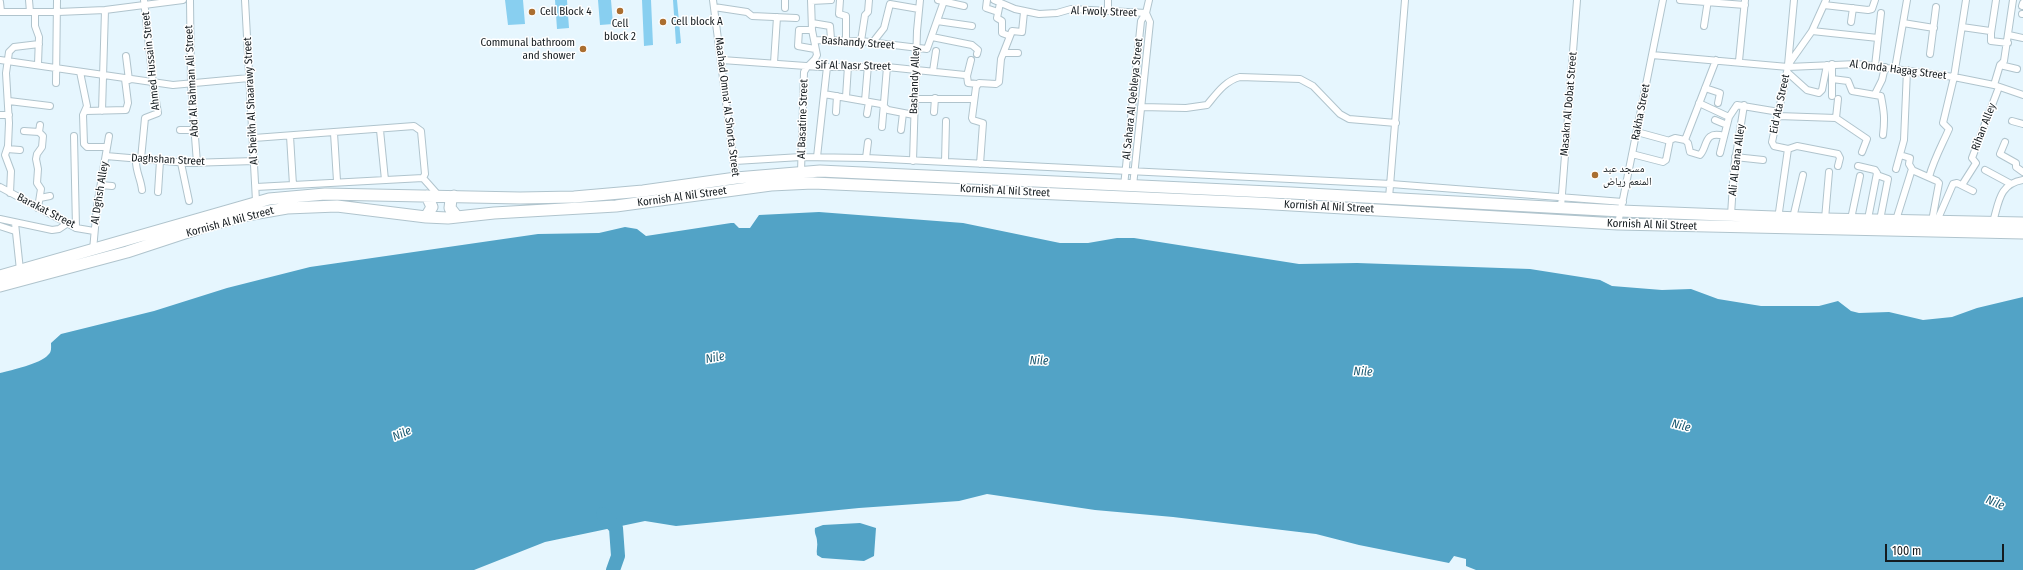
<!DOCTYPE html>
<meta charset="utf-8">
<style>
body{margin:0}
#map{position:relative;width:2023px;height:570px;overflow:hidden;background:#e6f6fe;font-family:"Fira Sans Condensed",sans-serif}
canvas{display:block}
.scale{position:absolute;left:1885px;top:544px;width:119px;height:18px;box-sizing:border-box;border:2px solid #141b1f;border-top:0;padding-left:5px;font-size:12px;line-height:14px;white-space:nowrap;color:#141b1f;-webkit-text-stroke:3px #fff;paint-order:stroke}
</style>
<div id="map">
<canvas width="2023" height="570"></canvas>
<div class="scale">100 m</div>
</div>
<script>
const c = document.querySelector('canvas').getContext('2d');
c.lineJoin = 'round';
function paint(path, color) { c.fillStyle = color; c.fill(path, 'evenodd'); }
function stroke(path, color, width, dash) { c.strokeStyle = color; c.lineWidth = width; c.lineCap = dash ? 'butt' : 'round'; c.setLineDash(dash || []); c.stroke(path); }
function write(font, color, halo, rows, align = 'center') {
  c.font = font + ' "Fira Sans Condensed","Noto Naskh Arabic",sans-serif'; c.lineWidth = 3; c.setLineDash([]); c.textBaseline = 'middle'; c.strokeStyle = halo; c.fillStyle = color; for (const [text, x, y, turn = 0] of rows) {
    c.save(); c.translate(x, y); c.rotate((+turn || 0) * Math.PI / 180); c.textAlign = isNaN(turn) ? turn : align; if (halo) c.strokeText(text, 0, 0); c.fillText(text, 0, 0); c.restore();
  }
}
paint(new Path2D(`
 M505,0H523L525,24L508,25Z
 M555,0H567L569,28L557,29Z
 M598,0H611L613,24L600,25Z
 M642,0H651L653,45L644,46Z
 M673,0H677L681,43L676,44Z`), '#88cff0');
paint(new Path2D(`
 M819,212L963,223L1060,243H1088L1117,238H1134L1299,264L1357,263L1530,269L1600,280L1612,286L1662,290L1691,289L1718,299L1761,306H1819L1838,301L1851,311L1859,313L1889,312L1923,320L1952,317L1977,308L2023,297V570H1476L1466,566V559L1454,556L1449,563L1359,545L1316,534L1173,517L1095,510L987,494L959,501L859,508L676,526L645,521L545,542L474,570H0V373C12,370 40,364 48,355C52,352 51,347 51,343L61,334L154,311L227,288L310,267L538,234L599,233L625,227L637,229L646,236L731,223H734L739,228H750L759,215Z
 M860,523L876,528L874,556L864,561L822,558L817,555C816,550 818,546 817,541C817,536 814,534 815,528L823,525Z`), '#52a3c6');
stroke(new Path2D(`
 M603,514L616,528L618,556L613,570`), '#52a3c6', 14);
const minor = new Path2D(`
 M29,0L30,12
 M190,0L191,84L197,163
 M245,0L256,201
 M713,0L736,180
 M840,0L839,14L846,16V40
 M938,0L964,6
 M987,0L986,8L998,12
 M994,0L1015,9L1039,14L1057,13L1071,9L1146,13
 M1680,0L1745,5
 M811,1L831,0
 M0,2L1,11
 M1000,3L997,18L1002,21V33L1010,36
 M1824,5L1868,10L1872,9L1875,0
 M2022,6L2023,3
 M714,7L747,12L752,16L796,18
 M785,8V0
 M1108,11V0
 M0,12H58L105,10L183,0
 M35,12V26L39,37L38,64
 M2022,14H2023
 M937,21L972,26
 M1851,22L1853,8
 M812,23L830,26L831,39
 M1903,23L1934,28
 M1704,26L1708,0
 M1962,27L1990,31L1991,33V41L2008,43
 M812,30H799L798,46L815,49
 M1812,31L1878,38
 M1991,33L1996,0
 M2009,35L2023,38
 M932,37L972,45L978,50L977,54
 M814,40L861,41L927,49L944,1
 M861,41L865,15L868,12L869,0
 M873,42L884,28L890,4L919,9
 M1004,53H1018
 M1930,54L1936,7
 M1652,55L1788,67L1857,64L1954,77L1994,85L2023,95
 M126,56L129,80
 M0,60L173,85L249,78
 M722,60L820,67H887L965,75L967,76L968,83L977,84
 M1739,61L1745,0
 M774,63L777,17
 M1788,65L1794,0
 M2000,65L2017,69
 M1875,66L1881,13
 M1895,69L1907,0
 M933,71L936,51
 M80,72L87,106L83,115L84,144L87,147H107
 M1787,72L1807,90L1819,93L1822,90L1827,65
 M967,76L971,60
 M1832,79L1848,81L1852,91L1881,96C1884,112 1885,118 1883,135
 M56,83L57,0
 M1994,85L2000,65L2004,61L2013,0
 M1705,88L1720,93L1718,103
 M824,94L881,104L888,110L914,115
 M1875,94L1882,80L1885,67
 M1832,96V64
 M846,97L848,66
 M915,99H974
 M9,101L50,106
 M865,101L868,65
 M1699,103L1729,117
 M1141,107L1186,108L1207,105C1217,93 1225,81 1240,77L1300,79L1313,86L1340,114L1349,119L1396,123
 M86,111L126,110L128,103L125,79
 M102,111L105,10
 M836,112L837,96
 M934,112L935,98
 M867,114L869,102
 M0,115H9
 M1778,116L1836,118L1867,139L1862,152
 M1836,118L1838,99
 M1715,120L1727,125
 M2012,121L2023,124
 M882,127L887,67
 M180,130H195
 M380,130L385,180
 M901,130L903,113
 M24,131L39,132
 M1637,132L1670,141
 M334,133L337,181
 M74,136L76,228
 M290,136L293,185
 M254,138L414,126L421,131L425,174L423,178L256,187
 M1685,140L1688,143L1690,152L1700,155C1708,147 1703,130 1724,136
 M2005,142L2000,154L2016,163V167L2023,172
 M7,149L20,150
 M1788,149L1797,146L1838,154L1840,158L1838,166
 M1720,153L1729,117L1737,105L1779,112
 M1632,154L1663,162L1666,160L1670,140L1675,138L1685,140L1716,60
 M106,156L188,163L255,161
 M817,157L827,67
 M1735,157L1763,160
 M866,158L868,142
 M136,159C135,170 141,179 142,190
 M141,159L145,118L158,113L153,83L144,0
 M735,161L801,157L866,158L1391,184L1623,202
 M913,161L917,31L920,0
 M945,162L946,121
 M181,163L189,201
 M980,164L983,123L973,120L972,118L976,87L979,83L996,84L999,82L1001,59L1012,31L1022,32L1024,12
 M1858,166L1875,170L1877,173L1868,219
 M1896,169L1904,140L1907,70
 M1912,170L1937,181L1939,183L1932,221
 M1985,170L2011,184
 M801,172L804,72L807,67L815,59L817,55L812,30L811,0
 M1877,175L1888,179L1880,220
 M1929,177C1934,159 1942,145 1949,129L1943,123L1954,77L1966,0
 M423,178L439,196
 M101,185L112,186
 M1962,185L1976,163L1972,158L1999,87
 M1124,186L1141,21L1146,13L1149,0
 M1133,186L1150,22L1146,13
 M0,187L76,228L94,231
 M158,192L160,161
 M10,193L11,171L5,155L8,146L9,123L6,73L9,52L14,47L39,44
 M40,198L50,196
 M1389,198L1405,0
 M1561,207L1577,0
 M38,208L41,189L37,183L38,169L36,159L37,154L42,147L43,136L39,132L40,125
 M1731,215L1734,168L1744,105
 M1793,218L1803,175
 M0,219L52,230L59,229L68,223
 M1778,219L1788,149L1774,146L1772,142L1787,72L1788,65L1812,31L1826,0
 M1825,219L1829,172
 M1851,219L1860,176
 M1896,220L1912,169L1909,164L1910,158L1900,155
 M1937,221L1953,184L1957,183L1973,191
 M1993,222C1999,202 1999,184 2023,180
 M15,223L20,270
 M1618,224L1663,0
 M0,226L15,231
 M93,250L97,206L109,136`);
const trunk = new Path2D(`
 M454,196L451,199L450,208L457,217
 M426,217L432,207L427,196
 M0,276L269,199L325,194L520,198L574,197L643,191L736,178L820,171L1291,193L1621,211L1825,219L2023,223
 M0,286L127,252L206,226L247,215L287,208L337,206L426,217L448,218L494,213L616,206L771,185L813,183L1257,203L1618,224L2023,233`);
stroke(minor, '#b0c4cd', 8);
stroke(trunk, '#b0c4cd', 13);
stroke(minor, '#fff', 6);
stroke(trunk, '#fff', 11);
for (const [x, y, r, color] of [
 [620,11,4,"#aa6e30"],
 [532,12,4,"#aa6e30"],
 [663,22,4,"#aa6e30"],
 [583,49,4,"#aa6e30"],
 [1595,175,4,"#aa6e30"]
]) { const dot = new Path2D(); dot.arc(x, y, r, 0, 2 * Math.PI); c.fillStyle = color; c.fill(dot); stroke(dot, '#fff', 1.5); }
write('11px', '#141b1f', '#fff', [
 ["Cell Block 4",540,12],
 ["Cell block A",671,22],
 ["Cell",620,24,"center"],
 ["block 2",620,37,"center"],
 ["Communal bathroom",575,43,"right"],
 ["and shower",575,56,"right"],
 ["مسجد عبد",1603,169],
 ["المنعم رياض",1603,182]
], 'left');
write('11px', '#141b1f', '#fff', [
 ["Al Fwoly Street",1104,12,2],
 ["Bashandy Street",858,43,4],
 ["Ahmed Hussain Street",151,61,-96],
 ["Sif Al Nasr Street",853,66,1],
 ["Al Omda Hagag Street",1898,70,7],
 ["Bashandy Alley",915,80,-88],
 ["Abd Al Rahman Ali Street",192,81,-93],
 ["Al Sahara Al Qebleya Street",1133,99,-84],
 ["Al Sheikh Al Shaarawy Street",251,101,-93],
 ["Masakn Al Dobat Street",1569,104,-85],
 ["Eid Ata Street",1780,104,-78],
 ["Maahad Omna' Al Shorta Street",727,107,83],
 ["Rakha Street",1641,112,-79],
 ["Al Basatine Street",803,119,-88],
 ["Rihan Alley",1984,127,-69],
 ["Daghshan Street",168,160,3],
 ["Ali Al Bana Alley",1737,160,-83],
 ["Kornish Al Nil Street",1005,191,3],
 ["Al Dghsh Alley",100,193,-81],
 ["Kornish Al Nil Street",682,197,-8],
 ["Kornish Al Nil Street",1329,207,3],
 ["Barakat Street",46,211,27],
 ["Kornish Al Nil Street",230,222,-15],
 ["Kornish Al Nil Street",1652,225,2]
]);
write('italic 12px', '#185871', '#fff', [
 ["Nile",715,358,-10],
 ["Nile",1039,361,1],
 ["Nile",1363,372,2],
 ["Nile",1681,426,13],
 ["Nile",402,434,-23],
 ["Nile",1995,503,22]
]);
</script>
